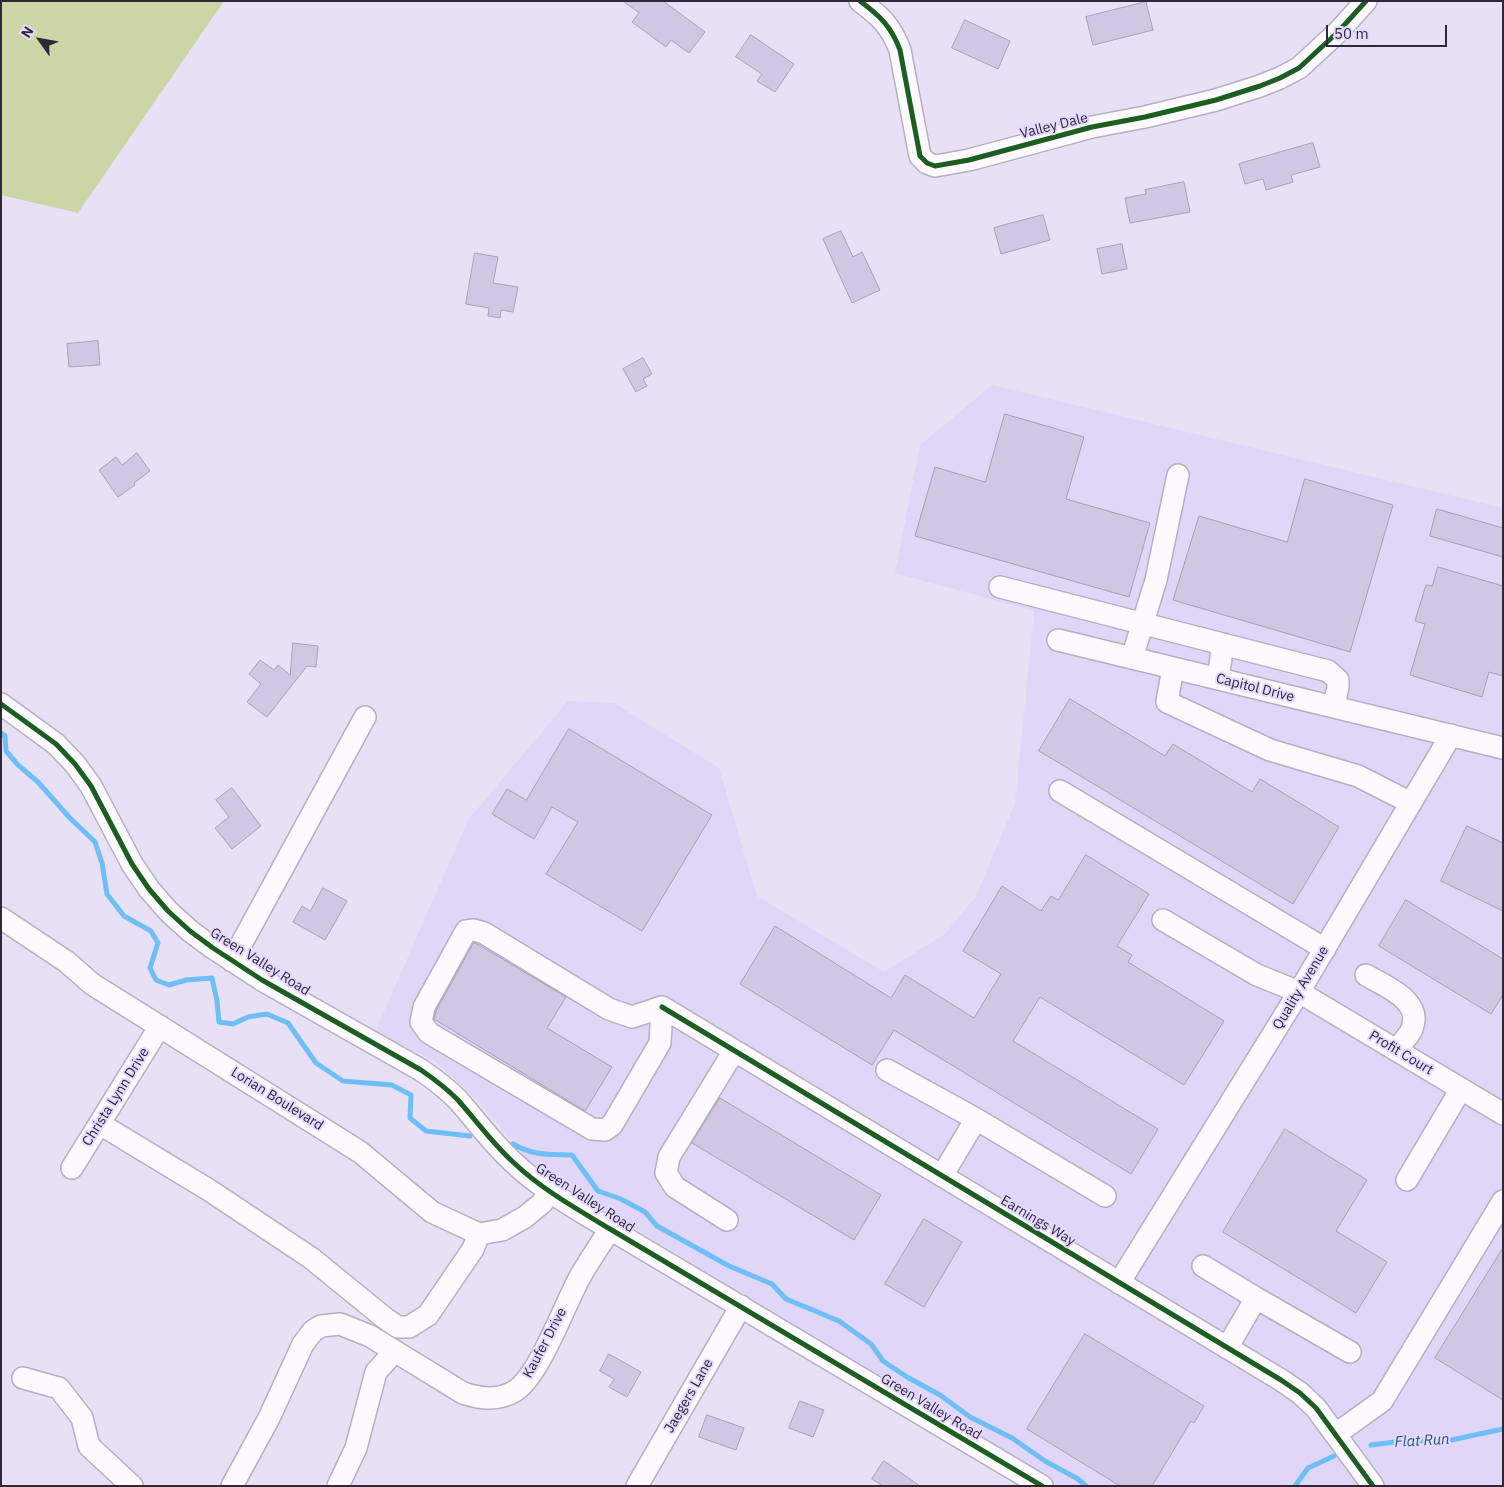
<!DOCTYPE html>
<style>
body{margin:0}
#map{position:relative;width:1504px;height:1487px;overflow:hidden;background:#e8e1f6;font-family:"IBM Plex Sans",sans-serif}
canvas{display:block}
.frame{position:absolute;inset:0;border:2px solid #2e2839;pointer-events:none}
.north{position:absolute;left:15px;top:15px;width:50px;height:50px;-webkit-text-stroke:4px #e4d9fe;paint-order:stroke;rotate:302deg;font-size:14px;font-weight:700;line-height:20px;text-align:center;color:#2e2839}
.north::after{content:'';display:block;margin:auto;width:18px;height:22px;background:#2e2839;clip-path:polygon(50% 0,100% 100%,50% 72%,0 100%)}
.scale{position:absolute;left:1326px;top:25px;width:121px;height:22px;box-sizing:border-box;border:2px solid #2e2839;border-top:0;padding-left:6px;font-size:15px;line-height:18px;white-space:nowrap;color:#2e2839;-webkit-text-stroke:4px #e4d9fe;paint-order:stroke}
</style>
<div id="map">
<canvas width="1504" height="1487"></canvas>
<div class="frame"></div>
<div class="north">N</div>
<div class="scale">50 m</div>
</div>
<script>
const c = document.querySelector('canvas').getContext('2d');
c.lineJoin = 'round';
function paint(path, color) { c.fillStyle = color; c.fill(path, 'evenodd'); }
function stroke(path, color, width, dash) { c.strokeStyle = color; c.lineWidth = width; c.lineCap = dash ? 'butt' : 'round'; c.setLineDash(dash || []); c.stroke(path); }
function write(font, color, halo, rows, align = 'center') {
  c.font = font + ' "IBM Plex Sans",sans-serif'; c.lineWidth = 4; c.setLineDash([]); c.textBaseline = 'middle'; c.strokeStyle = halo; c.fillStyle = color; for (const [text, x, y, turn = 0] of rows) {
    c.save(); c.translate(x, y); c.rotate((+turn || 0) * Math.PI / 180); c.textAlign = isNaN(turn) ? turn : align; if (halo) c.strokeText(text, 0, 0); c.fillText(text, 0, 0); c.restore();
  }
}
paint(new Path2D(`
 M992,385L1503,508V1486H1060L535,1168L475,1098L434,1061L375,1032L468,820L568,701L614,703L719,768L757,896L884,972L945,934L976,896L1015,803L1034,611L895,573L920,445Z`), '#e0d6f7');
paint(new Path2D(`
 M1,1H224L78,213L1,195Z`), '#ccd5a6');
stroke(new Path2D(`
 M1,733L5,736L6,751L18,765L38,782L69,817L95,842L102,863L107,894L124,916L151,931L158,943L150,968L156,980L169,985L186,980L212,978L217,1001L219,1022L233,1024L248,1017L267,1014L288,1023L316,1063L343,1081L392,1085L411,1095L410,1118L426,1131L470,1136
 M513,1144C533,1156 549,1154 572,1155L598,1191L621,1199L645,1212L657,1226L729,1266L772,1284L786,1299L839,1321L871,1344L883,1361L907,1377L940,1395L970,1417L1012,1438L1045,1461L1078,1479L1086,1486
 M1371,1445L1411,1440L1442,1442L1503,1429
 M1295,1486L1308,1468L1334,1456`), '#6fbef5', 5);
const building = new Path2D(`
 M623,1H663L705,32L689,53L671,40L666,47L632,22L639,13Z
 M1146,2L1153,30L1093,45L1086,17Z
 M965,20L1010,41L998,69L952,48Z
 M751,35L794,64L775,92L757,81L762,74L736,57Z
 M1313,143L1320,167L1291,175L1293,182L1266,190L1263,179L1245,184L1239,164Z
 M1184,182L1190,212L1130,223L1125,198L1146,194L1145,190Z
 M1043,215L1050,240L1001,254L994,228Z
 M841,231L853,257L862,252L880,290L852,303L823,239Z
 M1122,244L1127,269L1102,274L1097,249Z
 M475,253L498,257L493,283L518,287L513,312L501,310L500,318L488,316L489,308L466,304Z
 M98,341L100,365L69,367L67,344Z
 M643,358L652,374L643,379L647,386L636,392L623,369Z
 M1005,414L1084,437L1066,499L1150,523L1129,597L915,536L935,467L985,482Z
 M137,453L150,471L134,483L135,485L118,497L99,470L116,457L122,465Z
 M1305,479L1393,505L1350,652L1173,600L1199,516L1287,542Z
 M1437,509L1503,528V557L1430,536Z
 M1438,567L1503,586V676L1489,672L1482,697L1410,675L1425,624L1415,621L1426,585L1432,586Z
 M293,643L318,646L316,667L307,666L267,717L247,702L261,684L249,674L260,660L274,670L278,665L290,675Z
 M1070,699L1165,756L1173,744L1252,792L1260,779L1339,827L1293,904L1039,751Z
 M569,729L712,815L642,931L546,874L578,822L552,807L534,839L492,814L507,789L526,800Z
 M232,788L261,826L232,849L215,828L229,817L216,800Z
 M1467,826L1503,843V911L1441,881Z
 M1086,855L1149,894L1117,946L1132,955L1128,962L1224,1021L1184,1085L1040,997L1013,1041L1158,1129L1131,1174L894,1030L872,1065L740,984L775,926L891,998L905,975L974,1018L1001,974L963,951L1002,886L1041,911L1051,896L1058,900Z
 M323,888L347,901L325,940L293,922L302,906L310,911Z
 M1406,900L1503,959V995L1491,1014L1379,946Z
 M474,943L479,945L566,997L547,1028L612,1067L585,1111L434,1019L436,1011Z
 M720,1098L881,1195L854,1240L692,1143Z
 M1285,1129L1367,1180L1336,1231L1387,1262L1356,1313L1223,1232Z
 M924,1219L962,1242L924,1307L885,1284Z
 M1503,1248V1400L1435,1358Z
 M1085,1334L1204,1406L1194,1423L1191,1421L1152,1486H1120L1027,1429Z
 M609,1354L641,1372L627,1397L609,1387L614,1379L600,1371Z
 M800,1401L824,1410L813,1437L789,1428Z
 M707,1415L744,1428L736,1450L699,1437Z
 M884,1461L920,1486H883L872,1479Z`);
paint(building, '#d1c7e3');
stroke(building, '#a7a1b3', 1);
const minor = new Path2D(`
 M860,1C880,16 891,26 900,50L920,156L927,163L935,166L969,160L1092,127L1145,117L1216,100L1260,86L1280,78L1299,68L1338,32L1366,1
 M1000,587L1328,671L1338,680V687L1334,707
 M1058,640L1503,748
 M1132,658L1156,580L1178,475
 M1173,668L1167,702L1270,750L1358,776L1411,803
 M1218,679L1223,644
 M1,704L56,744L75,764L91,786L132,864L149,889L168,911L190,931L213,948L262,980L421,1070C434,1079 446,1088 457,1099C476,1120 492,1143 513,1162C541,1189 577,1209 610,1229L1042,1486
 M1060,791L1325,949
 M1,918L67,962L92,984L360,1152L432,1212L479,1234L502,1230L525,1217L542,1203L550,1192
 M1163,920L1257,975L1299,992L1503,1114
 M474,930L484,933L609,1009L632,1017L662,1007L660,1043L612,1125L605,1130L592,1129L429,1033L421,1022L424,1007L466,931Z
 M232,961L365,717
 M1366,975C1386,987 1425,1001 1411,1031C1407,1038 1401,1044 1396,1050
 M662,1007L1281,1380L1300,1393L1316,1408L1373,1486
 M887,1070L976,1119L942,1176
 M976,1119L1105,1196
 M100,1124L209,1190L311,1258L386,1319L398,1327H409L428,1315L473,1249L479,1234
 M72,1168L160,1026
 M1407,1180L1461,1089
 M727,1220L675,1187L666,1173L669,1157L734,1051
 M1203,1266L1256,1298
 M1119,1283L1299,992L1451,735
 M1227,1348L1256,1298L1350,1352
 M23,1378L59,1388L82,1418L89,1446L132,1486
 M1336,1434L1382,1401L1503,1201
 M232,1486L269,1418L303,1344L313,1331L321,1326L340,1324L370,1336L463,1393C481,1399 498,1401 515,1391C540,1375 565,1303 581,1275C590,1259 601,1244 610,1229
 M338,1486L356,1448L376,1372L395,1351
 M637,1486L741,1306`);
stroke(minor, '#b5afc0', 24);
stroke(minor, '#fcfafe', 21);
stroke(new Path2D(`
 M860,1C880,16 891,26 900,50L920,156L927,163L935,166L969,160L1092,127L1145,117L1216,100L1260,86L1280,78L1299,68L1338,32L1366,1
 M1,704L56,744L75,764L91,786L132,864L149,889L168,911L190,931L213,948L262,980L421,1070C434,1079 446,1088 457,1099C476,1120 492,1143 513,1162C541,1189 577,1209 610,1229L1042,1486
 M662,1007L1281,1380L1300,1393L1316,1408L1373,1486`), '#1b5e20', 5);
write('14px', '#2e2839', '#e4d9fe', [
 ["Valley Dale",1054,126,-14],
 ["Capitol Drive",1255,688,14],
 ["Green Valley Road",260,962,32],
 ["Quality Avenue",1301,988,-59],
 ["Profit Court",1401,1053,31],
 ["Christa Lynn Drive",116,1097,-58],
 ["Lorian Boulevard",277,1099,32],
 ["Green Valley Road",585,1198,33],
 ["Earnings Way",1038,1221,31],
 ["Kaufer Drive",545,1343,-62],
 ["Jaegers Lane",689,1396,-60],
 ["Green Valley Road",931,1407,31]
]);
write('italic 15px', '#275471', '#e4d9fe', [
 ["Flat Run",1422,1441,-3]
]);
</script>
